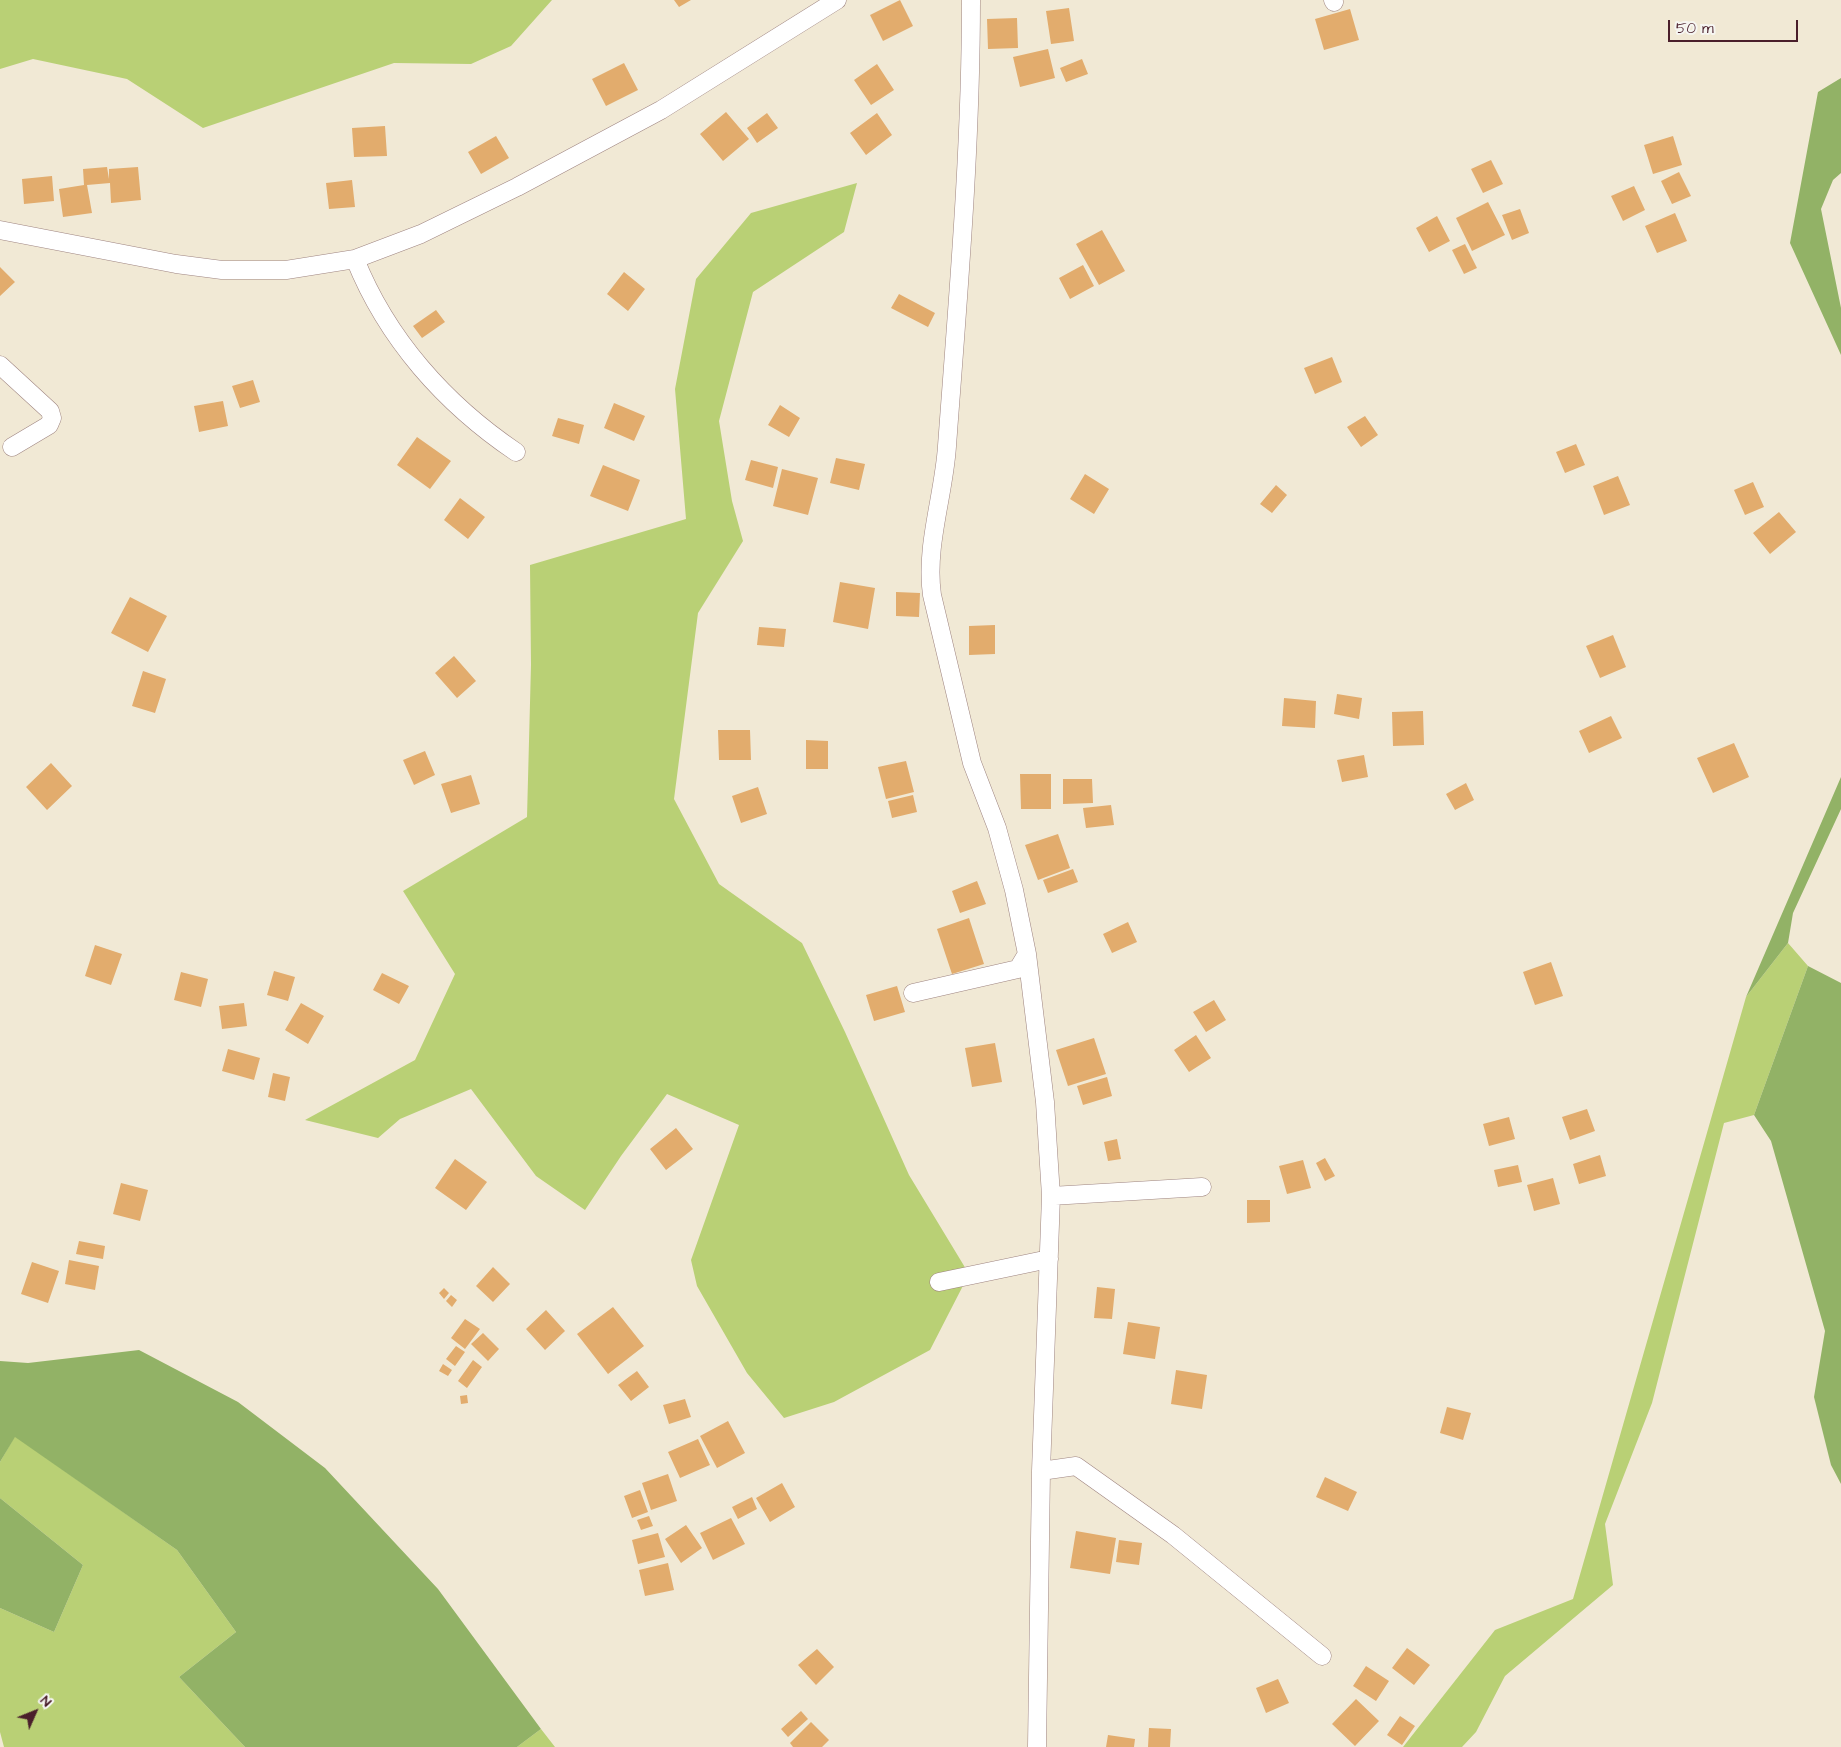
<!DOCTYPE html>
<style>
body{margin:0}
#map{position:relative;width:1841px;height:1747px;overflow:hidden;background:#f1e9d5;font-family:"Architects Daughter",sans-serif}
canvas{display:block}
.north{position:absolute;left:10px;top:1687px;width:50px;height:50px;-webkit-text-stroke:4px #f6f6f2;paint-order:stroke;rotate:46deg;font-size:14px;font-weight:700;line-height:20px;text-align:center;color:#4a1f2b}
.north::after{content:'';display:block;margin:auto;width:18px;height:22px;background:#4a1f2b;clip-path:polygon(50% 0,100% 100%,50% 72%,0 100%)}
.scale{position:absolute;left:1668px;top:20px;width:130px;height:22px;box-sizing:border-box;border:2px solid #4a1f2b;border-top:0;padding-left:6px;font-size:15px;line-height:18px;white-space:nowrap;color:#4a1f2b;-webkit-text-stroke:4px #f6f6f2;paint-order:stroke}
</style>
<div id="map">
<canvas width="1841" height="1747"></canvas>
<div class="north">N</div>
<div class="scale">50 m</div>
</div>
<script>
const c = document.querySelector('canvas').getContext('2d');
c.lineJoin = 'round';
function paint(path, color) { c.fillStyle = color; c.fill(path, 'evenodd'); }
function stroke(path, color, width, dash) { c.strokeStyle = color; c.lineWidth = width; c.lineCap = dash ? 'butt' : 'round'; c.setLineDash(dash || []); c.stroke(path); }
paint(new Path2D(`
 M0,0H552L511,46L471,64L394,63L203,128L127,79L33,59L0,69Z
 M857,183L844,232L753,292L719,421L732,501L743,541L698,613L674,799L719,884L802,943L845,1032L909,1175L969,1274L930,1350L834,1402L784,1418L747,1373L697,1286L691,1260L739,1125L667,1094L621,1156L585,1210L536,1176L471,1089L400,1119L378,1138L305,1120L415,1060L455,974L403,891L527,817L531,665L530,565L686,519L675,389L696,279L751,213Z
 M1788,943L1808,966L1754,1115L1724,1123L1652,1403L1605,1524L1613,1585L1505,1676L1476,1732L1462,1747H1403L1495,1630L1573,1599L1746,997Z
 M15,1436L177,1550L236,1632L179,1677L245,1747H4L0,1732V1608L54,1632L83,1565L0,1498V1462Z
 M541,1729L555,1747H517Z`), '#b9d075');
paint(new Path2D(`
 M1841,78V173L1833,180L1821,209L1841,308V355L1790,243L1818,92Z
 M1841,777V809L1793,913L1788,943L1746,997Z
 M1808,966L1841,983V1484L1831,1465L1814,1397L1825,1331L1771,1141L1754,1115Z
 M139,1350L238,1402L325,1468L438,1589L541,1729L517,1747H245L179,1677L236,1632L177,1550L15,1437L0,1462V1361L28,1363Z
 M0,1498L83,1565L54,1632L0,1608Z`), '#92b266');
paint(new Path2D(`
 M674,0H691L679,7Z
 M900,0L913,26L883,41L870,15Z
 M1069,8L1074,41L1051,44L1046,11Z
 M1350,9L1359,40L1324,50L1315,19Z
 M1017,18L1018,48L988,49L987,19Z
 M1048,49L1055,78L1020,87L1013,57Z
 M1082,59L1088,74L1066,82L1060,68Z
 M624,63L638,90L606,106L592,79Z
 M877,64L894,90L871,105L854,80Z
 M726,112L749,139L723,161L700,134Z
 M767,113L778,128L757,143L747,128Z
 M877,113L892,135L866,155L850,133Z
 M385,126L387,156L354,157L352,128Z
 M496,136L509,158L481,174L468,152Z
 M1673,136L1682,165L1653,174L1644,145Z
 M1491,160L1503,184L1483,193L1471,169Z
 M107,167L109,179V169L138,167L141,200L111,203L110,183L87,185L92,213L63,217L59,189L84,185L83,169Z
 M1679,172L1691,196L1672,204L1661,181Z
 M52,176L54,201L24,204L22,179Z
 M352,180L355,207L329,209L326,183Z
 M1634,186L1645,210L1623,221L1611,196Z
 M1488,202L1505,235L1472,251L1456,218Z
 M1520,209L1529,233L1512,240L1502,215Z
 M1675,213L1687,241L1657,253L1645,226Z
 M1437,216L1450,241L1429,252L1416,228Z
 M1102,230L1125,271L1099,285L1076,244Z
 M1465,244L1477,268L1464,274L1452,250Z
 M1083,265L1094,286L1070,299L1059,278Z
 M0,267L15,282L0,296Z
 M624,272L645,289L628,311L607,294Z
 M899,294L935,313L928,327L891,308Z
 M436,310L445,322L422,338L413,326Z
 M1332,357L1342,382L1315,394L1304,368Z
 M253,380L260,402L240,408L232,386Z
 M223,401L228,426L199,432L194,406Z
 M614,403L645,416L634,441L604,428Z
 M780,405L800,418L789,437L768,425Z
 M1365,416L1378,435L1361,447L1347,427Z
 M558,418L584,425L579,444L552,436Z
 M417,437L451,461L430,489L397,465Z
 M1576,444L1585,465L1565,473L1556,452Z
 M836,458L865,464L859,490L830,483Z
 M751,460L778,467L773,488L745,480Z
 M603,465L640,480L628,511L590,496Z
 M782,469L818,478L808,515L773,506Z
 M1085,474L1109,489L1094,514L1070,499Z
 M1618,476L1630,505L1604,515L1593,486Z
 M1753,482L1764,507L1745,515L1734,490Z
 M1276,485L1287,495L1272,513L1260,504Z
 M460,498L485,517L468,539L444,520Z
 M1779,512L1796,532L1770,554L1753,533Z
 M840,582L875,588L868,629L833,622Z
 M896,592L920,593L919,617L896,616Z
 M130,597L167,616L148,652L111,633Z
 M995,625V654L969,655V626Z
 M759,627L786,629L784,647L757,645Z
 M1613,635L1626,667L1600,678L1586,646Z
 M454,656L476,681L457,698L435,673Z
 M143,671L166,679L155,713L132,706Z
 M1337,694L1362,698L1359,719L1334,714Z
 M1284,698L1316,701L1315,728L1282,726Z
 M1423,711L1424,745L1393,746L1392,712Z
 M1611,716L1622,738L1589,753L1579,731Z
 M718,730H750L751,760H719Z
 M806,740L828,741V769H806Z
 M1734,743L1749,777L1713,793L1697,758Z
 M425,751L435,775L414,785L403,760Z
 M1364,755L1368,777L1342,782L1337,760Z
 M906,761L914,792L886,799L878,767Z
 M51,763L72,786L47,810L26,787Z
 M1020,774H1051V809H1021Z
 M471,775L480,804L451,813L441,784Z
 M1063,779H1092L1093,803L1063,804Z
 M1466,783L1474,800L1455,810L1446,794Z
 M758,787L767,814L741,823L732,796Z
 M913,795L917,812L892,818L888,801Z
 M1111,805L1114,825L1086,828L1083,808Z
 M1058,834L1070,868L1038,880L1025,845Z
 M1073,869L1078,882L1048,893L1043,880Z
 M977,881L986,904L960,913L952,891Z
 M969,918L984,964L952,974L937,929Z
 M1128,922L1137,942L1112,953L1103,934Z
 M95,945L122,954L111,985L85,976Z
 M1551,962L1563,996L1535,1005L1523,972Z
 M274,971L295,977L288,1001L267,995Z
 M181,972L208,979L201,1007L174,1000Z
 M382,973L409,986L399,1004L373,990Z
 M897,986L905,1012L874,1021L866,995Z
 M1214,1000L1226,1020L1206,1032L1193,1012Z
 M244,1003L247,1026L222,1029L219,1006Z
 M301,1003L324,1016L308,1044L285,1030Z
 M1196,1035L1211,1058L1189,1072L1174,1050Z
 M1094,1038L1106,1074L1068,1086L1056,1050Z
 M995,1043L1002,1082L972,1087L965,1048Z
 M228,1049L260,1058L254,1080L222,1071Z
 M273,1073L290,1077L285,1101L268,1097Z
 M1107,1077L1112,1096L1083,1105L1077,1086Z
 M1587,1109L1595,1131L1570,1140L1562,1117Z
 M1509,1117L1515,1139L1489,1146L1483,1124Z
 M676,1128L693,1149L666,1170L650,1149Z
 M1117,1139L1121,1159L1108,1161L1104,1142Z
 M1600,1155L1606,1176L1579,1184L1573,1164Z
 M1325,1158L1335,1176L1325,1181L1316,1163Z
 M455,1159L487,1182L466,1210L435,1188Z
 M1303,1160L1311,1188L1287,1194L1279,1166Z
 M1518,1165L1522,1182L1498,1187L1494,1170Z
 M1553,1178L1560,1204L1534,1211L1527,1185Z
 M121,1183L148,1190L140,1221L113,1214Z
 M1247,1200H1270V1222L1247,1223Z
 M79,1241L105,1246L103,1259L76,1254Z
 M69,1260L99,1266L95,1290L65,1284Z
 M32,1262L59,1271L48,1303L21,1294Z
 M493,1267L510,1284L493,1302L476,1286Z
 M1097,1287L1115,1289L1112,1319L1094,1318Z
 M444,1288L449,1293L444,1299L439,1293Z
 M451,1295L457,1300L452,1307L446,1301Z
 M613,1307L644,1346L608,1374L577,1334Z
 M546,1310L565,1331L545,1350L526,1329Z
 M465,1319L480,1329L465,1349L451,1338Z
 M1128,1322L1160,1327L1155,1359L1123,1354Z
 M483,1333L499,1349L488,1361L471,1344Z
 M456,1346L465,1352L455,1366L446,1359Z
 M473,1360L482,1367L467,1388L458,1381Z
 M443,1364L452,1370L448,1376L439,1371Z
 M1176,1370L1207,1375L1202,1409L1171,1404Z
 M637,1371L649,1387L631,1401L618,1385Z
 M467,1395L468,1403L461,1404L460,1396Z
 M685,1399L691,1417L669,1424L663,1405Z
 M1447,1407L1471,1413L1463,1440L1440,1433Z
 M728,1421L745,1453L717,1468L700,1436Z
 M698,1439L710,1465L680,1478L668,1452Z
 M668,1474L677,1501L651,1510L642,1483Z
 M1325,1477L1357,1492L1348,1511L1316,1497Z
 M782,1483L795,1507L770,1522L756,1498Z
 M640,1490L648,1512L632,1518L624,1496Z
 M752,1497L757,1509L738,1519L732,1507Z
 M649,1516L653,1526L641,1530L637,1520Z
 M731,1518L745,1544L713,1560L700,1533Z
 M686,1525L702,1548L681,1563L665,1539Z
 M1076,1531L1116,1538L1110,1574L1070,1568Z
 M658,1533L665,1557L638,1564L632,1540Z
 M1119,1540L1142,1543L1139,1565L1116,1562Z
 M668,1563L674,1590L645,1596L639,1570Z
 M1407,1648L1430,1665L1414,1685L1392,1668Z
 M817,1649L834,1667L816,1685L798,1665Z
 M1366,1666L1389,1681L1376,1701L1353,1686Z
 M1278,1679L1289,1703L1266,1713L1256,1688Z
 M1356,1699L1379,1721L1355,1746L1332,1724Z
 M801,1711L808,1719L788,1737L781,1729Z
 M1400,1716L1415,1726L1402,1745L1387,1735Z
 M811,1722L829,1740L822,1747H793L790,1743Z
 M1149,1728L1171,1729L1170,1747H1148Z
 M1108,1735L1135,1739L1134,1747H1106Z`), '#e2ac6d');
const minor = new Path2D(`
 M971,0C971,149 958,297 947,446C944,495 925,546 932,595L972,763L997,828L1014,890L1027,954L1045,1102L1051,1196L1041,1471L1037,1747
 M1333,0L1334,2
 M0,230L176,264L222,270H286L355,259L421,234L517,187L661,110L837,0
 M355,259C387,339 445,404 516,452
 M0,365L50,411L52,418L49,425L12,447
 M913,993L1018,969L1027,954
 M1051,1196L1202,1187
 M939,1282L1049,1259
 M1041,1471L1076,1466L1173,1535L1322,1656`);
stroke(minor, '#9e8480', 19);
stroke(minor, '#fff', 18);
</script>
